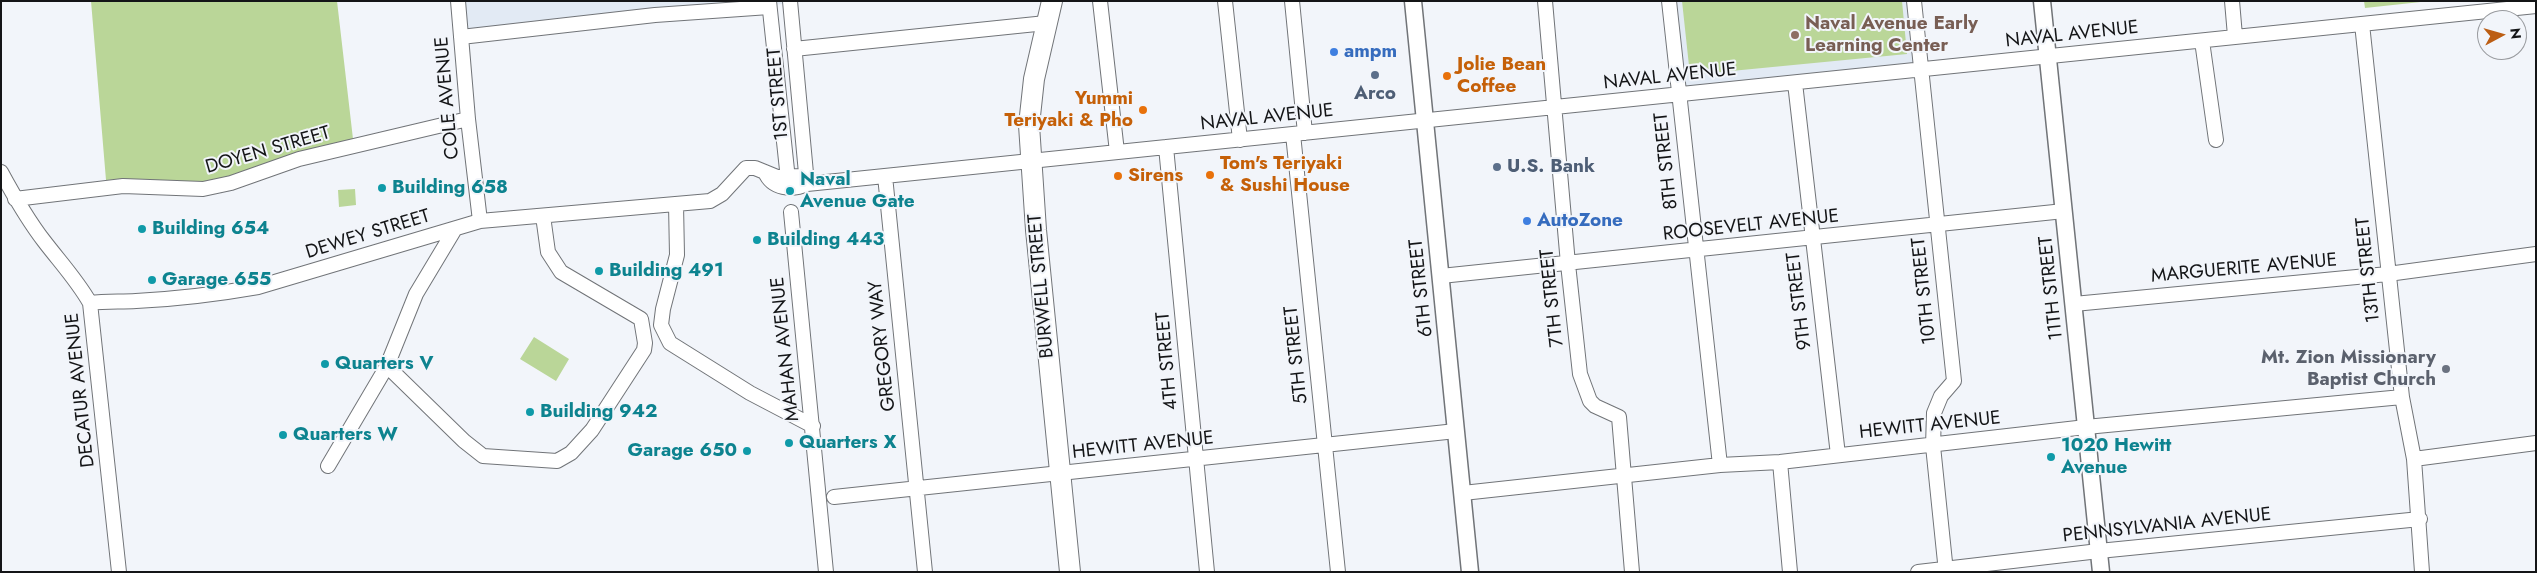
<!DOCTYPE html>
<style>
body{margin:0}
#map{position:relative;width:2537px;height:573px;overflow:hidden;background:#f2f5fa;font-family:Jost,sans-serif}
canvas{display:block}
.frame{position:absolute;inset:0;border:2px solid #141517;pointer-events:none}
.north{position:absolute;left:2477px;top:10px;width:50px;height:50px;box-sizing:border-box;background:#f2f5fa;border:1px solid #999b9f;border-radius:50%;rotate:84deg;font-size:14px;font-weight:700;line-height:20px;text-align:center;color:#141517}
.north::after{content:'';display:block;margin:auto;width:18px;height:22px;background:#bc5e14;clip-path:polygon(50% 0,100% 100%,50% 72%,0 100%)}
</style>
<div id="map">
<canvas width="2537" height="573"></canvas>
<div class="frame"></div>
<div class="north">N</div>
</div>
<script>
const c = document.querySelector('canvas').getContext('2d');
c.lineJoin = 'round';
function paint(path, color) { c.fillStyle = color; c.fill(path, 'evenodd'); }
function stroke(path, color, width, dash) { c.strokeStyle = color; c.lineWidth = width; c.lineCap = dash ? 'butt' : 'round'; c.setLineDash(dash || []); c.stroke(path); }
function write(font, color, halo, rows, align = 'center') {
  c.font = font + ' Jost,sans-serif'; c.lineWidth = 4; c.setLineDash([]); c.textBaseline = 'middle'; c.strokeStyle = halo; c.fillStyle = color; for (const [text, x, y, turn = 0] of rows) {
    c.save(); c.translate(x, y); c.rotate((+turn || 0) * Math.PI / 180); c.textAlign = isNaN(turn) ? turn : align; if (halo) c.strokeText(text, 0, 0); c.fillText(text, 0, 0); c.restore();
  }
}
paint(new Path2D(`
 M458,1H783V4L461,37Z
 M1669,1H1914L1921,69L1678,95Z`), '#e2eaf4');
paint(new Path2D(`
 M91,1H337L353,139L293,154L224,179L195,183L132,179L106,180Z
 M1682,1H1902L1907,54L1690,75Z
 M2364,1H2430L2365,8Z
 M355,189L356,205L339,207L338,190Z
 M534,337L569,359L556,381L520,359Z`), '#bad698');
const minor = new Path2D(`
 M458,1L468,119L480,221
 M769,1L787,170
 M790,1L807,184
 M1100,1L1117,152
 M1225,1L1240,140
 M1292,1L1305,133
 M1545,1L1568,264L1580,374L1590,401L1595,406L1619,417L1632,572
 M1669,1L1720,465
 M1914,1L1954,381L1941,396L1934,413L1933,446L1946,572
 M2232,1L2235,36
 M2362,24L2402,397L2414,459L2422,572
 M461,37L655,15L769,7
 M2202,41L2216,140
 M794,49L1046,23
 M1795,83L1838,455
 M1293,134L1338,572
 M1166,147L1207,572
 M1,172C14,196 27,219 44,241C60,262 77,280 90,303L119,572
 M765,172C772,189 792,191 807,184L2536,6
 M885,176L925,572
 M15,199L123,186L203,189L231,183L299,159L468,119
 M676,204L677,255L663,309L661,325L670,343L750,393L813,426
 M791,212L826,572
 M1441,276L2064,211
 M90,303C106,301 121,302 136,301C177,299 218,294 258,287L480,221L710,201L722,194L746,168H755L777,177L800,176L807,184
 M2074,304L2388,274L2536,254
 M387,366L464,441L483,456L557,461L571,453L592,430L644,350L645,343L641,319L561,272L548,252L543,216
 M2414,459L2536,443
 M1780,462L1790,572
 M328,466L387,366L416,294L455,229
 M1463,493L1720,465L1780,462L2086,427L2402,397
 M834,497L1456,431
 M1918,572L2099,551L2420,519`);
const major = new Path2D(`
 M1413,1L1470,572
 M2042,1L2101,572`);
const highway = new Path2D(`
 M1052,1L1034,79L1029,125L1036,230L1070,572`);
stroke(minor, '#717478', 16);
stroke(major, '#717478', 19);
stroke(highway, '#717478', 22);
stroke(minor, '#fff', 14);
stroke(major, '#fff', 16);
stroke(highway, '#fff', 20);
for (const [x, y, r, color] of [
 [1795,35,5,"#8d6e63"],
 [1334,52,5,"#3f7fe0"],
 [1375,75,5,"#5c6f8a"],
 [1447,76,5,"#e8710a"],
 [1143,110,5,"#e8710a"],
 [1497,167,5,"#5c6f8a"],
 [1210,175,5,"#e8710a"],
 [1118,176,5,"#e8710a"],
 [382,188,5,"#0f9aa8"],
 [790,191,5,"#0f9aa8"],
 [1527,221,5,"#3f7fe0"],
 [142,229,5,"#0f9aa8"],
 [757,240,5,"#0f9aa8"],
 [599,271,5,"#0f9aa8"],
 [152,280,5,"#0f9aa8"],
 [325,364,5,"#0f9aa8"],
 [2446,369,5,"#6b7280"],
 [530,412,5,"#0f9aa8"],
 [283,435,5,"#0f9aa8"],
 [789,443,5,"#0f9aa8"],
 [747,451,5,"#0f9aa8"],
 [2051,457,5,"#0f9aa8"]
]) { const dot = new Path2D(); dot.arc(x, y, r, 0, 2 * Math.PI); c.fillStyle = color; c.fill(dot); stroke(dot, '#f2f5fa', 2); }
write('bold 19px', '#785e54', '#f2f5fa', [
 ["Naval Avenue Early",1805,24],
 ["Learning Center",1805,46]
], 'left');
write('19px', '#141517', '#f2f5fa', [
 ["NAVAL AVENUE",2072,35,-6],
 ["NAVAL AVENUE",1670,77,-6],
 ["1ST STREET",779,94,-95],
 ["COLE AVENUE",448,98,-95],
 ["NAVAL AVENUE",1267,118,-6],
 ["DOYEN STREET",268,151,-16],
 ["8TH STREET",1667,161,-96],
 ["ROOSEVELT AVENUE",1751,226,-6],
 ["DEWEY STREET",368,235,-17],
 ["MARGUERITE AVENUE",2244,269,-5],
 ["13TH STREET",2369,270,-96],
 ["BURWELL STREET",1042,286,-95],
 ["6TH STREET",1422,288,-96],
 ["11TH STREET",2052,288,-96],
 ["10TH STREET",1925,291,-96],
 ["7TH STREET",1553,298,-96],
 ["9TH STREET",1800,301,-97],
 ["GREGORY WAY",883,346,-96],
 ["MAHAN AVENUE",786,349,-96],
 ["5TH STREET",1297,355,-96],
 ["4TH STREET",1168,361,-95],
 ["DECATUR AVENUE",81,390,-96],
 ["HEWITT AVENUE",1930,426,-6],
 ["HEWITT AVENUE",1143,446,-6],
 ["PENNSYLVANIA AVENUE",2167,526,-6]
]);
write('bold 19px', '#366cbe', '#f2f5fa', [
 ["ampm",1344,52],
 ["AutoZone",1537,221]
], 'left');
write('bold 19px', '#c56008', '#f2f5fa', [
 ["Jolie Bean",1457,65],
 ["Coffee",1457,87],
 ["Yummi",1133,99,"right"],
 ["Teriyaki & Pho",1133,121,"right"],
 ["Tom's Teriyaki",1220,164],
 ["& Sushi House",1220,186],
 ["Sirens",1128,176]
], 'left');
write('bold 19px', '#4e5e75', '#f2f5fa', [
 ["Arco",1375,94],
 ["U.S. Bank",1507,167,"left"]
]);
write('bold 19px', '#0d838f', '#f2f5fa', [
 ["Naval",800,180],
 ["Avenue Gate",800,202],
 ["Building 658",392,188],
 ["Building 654",152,229],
 ["Building 443",767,240],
 ["Building 491",609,271],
 ["Garage 655",162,280],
 ["Quarters V",335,364],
 ["Building 942",540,412],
 ["Quarters W",293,435],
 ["Quarters X",799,443],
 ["1020 Hewitt",2061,446],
 ["Avenue",2061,468],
 ["Garage 650",737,451,"right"]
], 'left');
write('bold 19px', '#5b616d', '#f2f5fa', [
 ["Mt. Zion Missionary",2436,358],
 ["Baptist Church",2436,380]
], 'right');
</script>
